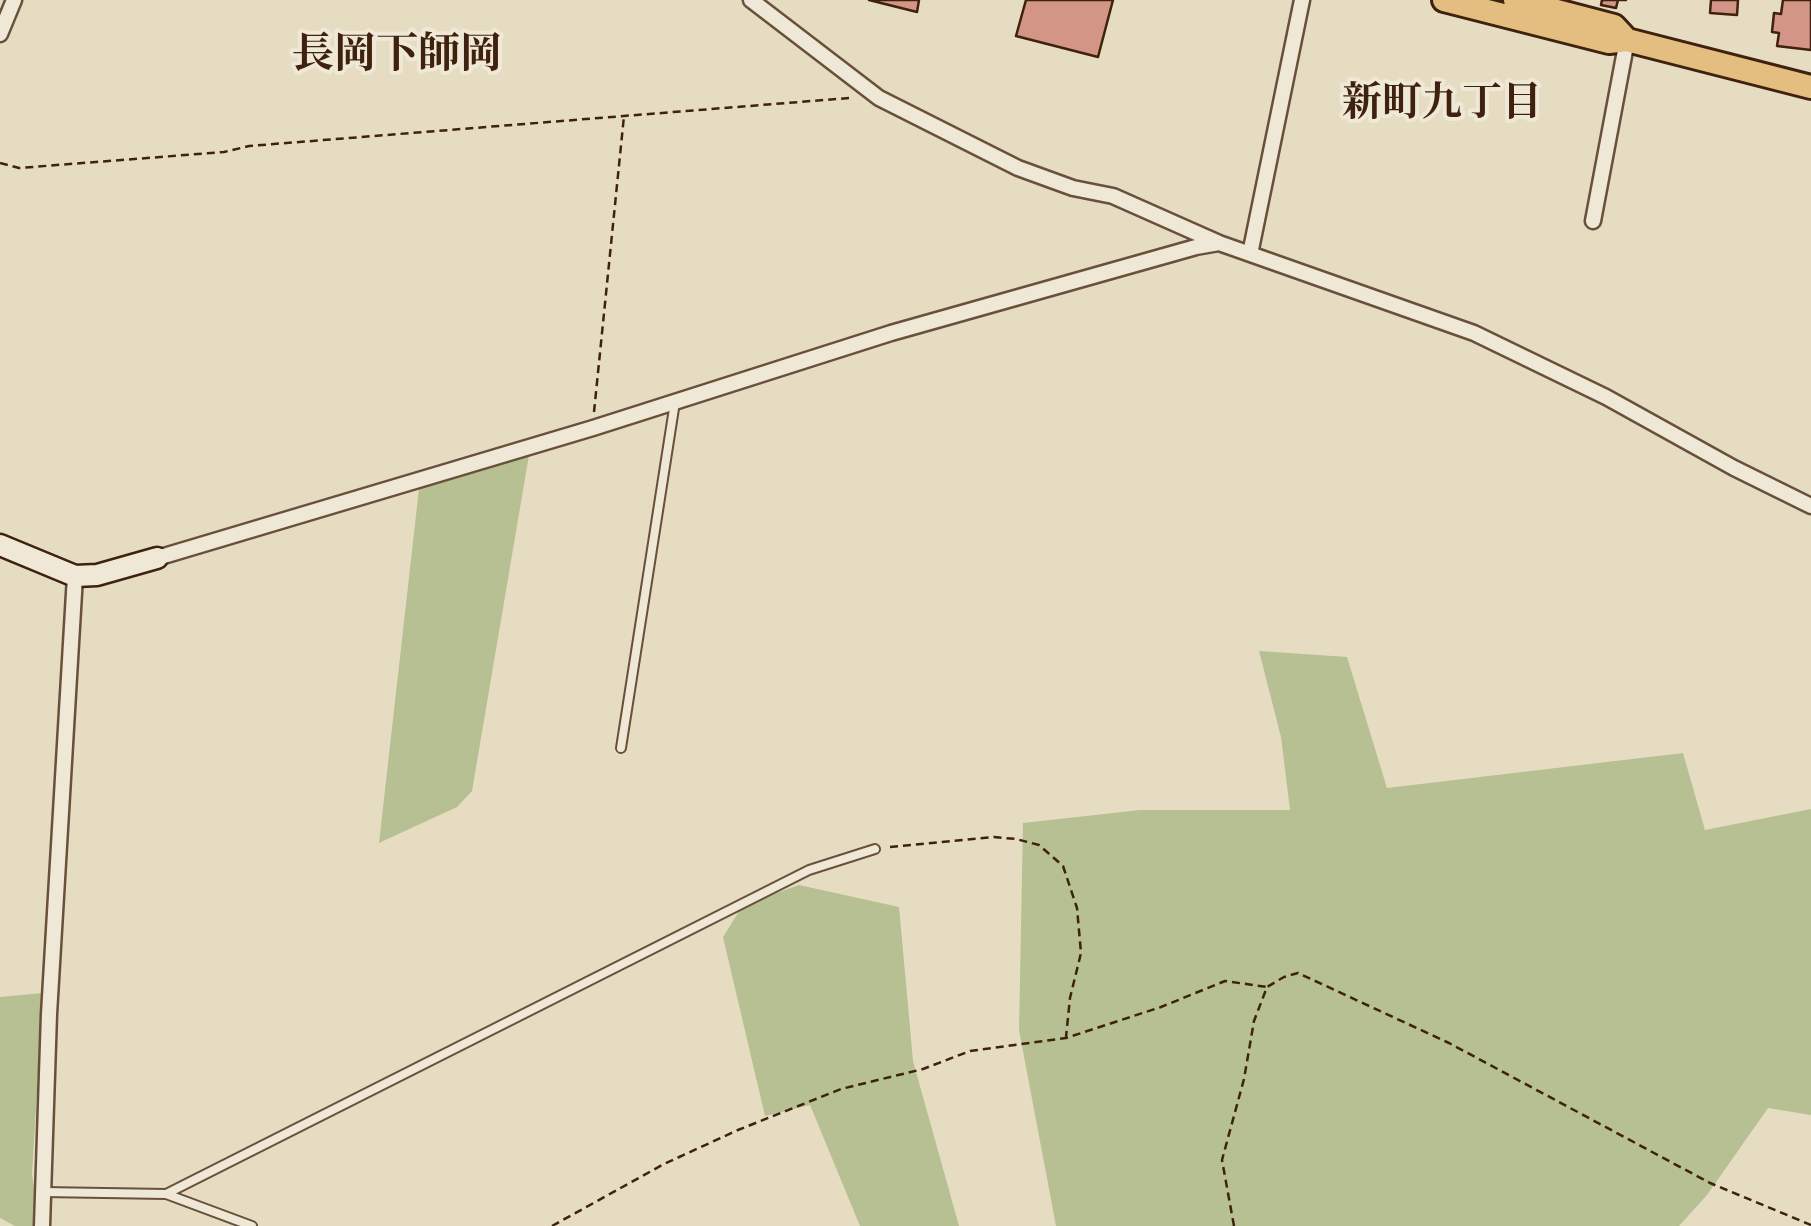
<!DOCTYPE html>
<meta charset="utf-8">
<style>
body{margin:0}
canvas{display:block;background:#e6dcc1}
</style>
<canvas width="1811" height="1226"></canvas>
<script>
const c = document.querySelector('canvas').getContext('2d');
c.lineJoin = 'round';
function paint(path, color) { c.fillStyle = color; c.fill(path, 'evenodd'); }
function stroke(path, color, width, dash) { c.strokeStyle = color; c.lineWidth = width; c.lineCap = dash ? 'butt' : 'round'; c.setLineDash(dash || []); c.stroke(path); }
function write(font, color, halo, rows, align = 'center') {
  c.font = font + ' "IM FELL DW Pica","Noto Serif JP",serif'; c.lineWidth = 8; c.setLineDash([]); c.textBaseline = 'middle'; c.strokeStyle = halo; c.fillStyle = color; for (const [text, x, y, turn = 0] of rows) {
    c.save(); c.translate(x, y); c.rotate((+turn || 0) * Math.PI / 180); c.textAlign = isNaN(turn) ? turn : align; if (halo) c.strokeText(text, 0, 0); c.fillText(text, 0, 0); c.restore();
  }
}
paint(new Path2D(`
 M530,449L472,791L457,807L379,843L420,480Z
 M1259,651L1347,657L1387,788L1683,753L1705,830L1811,809V1115L1768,1108L1707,1195L1679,1226H1056L1019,1030L1023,823L1140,810H1290L1281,737Z
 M799,885L899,907L913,1061L959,1226H860L810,1105L765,1116L723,937L743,905Z
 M43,993L32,1174L40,1226H15L0,1218V997Z`), '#b6c092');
const building = new Path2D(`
 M869,0H919L917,12Z
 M1026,0H1113L1098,57L1016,36Z
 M1602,0H1626H1618L1616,8L1601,5Z
 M1711,0H1738L1737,15L1710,13Z
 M1783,0H1811V50L1777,46L1779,33L1772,32L1774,13L1781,14Z`);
paint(building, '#d39585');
stroke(building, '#3f220d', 2.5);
const lane = new Path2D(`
 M621,748L675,402
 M43,1192L166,1194L252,1226
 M166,1194L809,870L875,849`);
const street = new Path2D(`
 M751,0L879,98L1018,168L1073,188L1113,196L1219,243L1474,333L1606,397L1734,468L1811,506
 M0,34L14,0
 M1593,221L1627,40
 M1250,254L1302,0
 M157,558L593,428L891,333L1196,247L1219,243
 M42,1226L49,1014L75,576`);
const secondary = new Path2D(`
 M0,545L75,576L97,575L157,558`);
const primary = new Path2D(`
 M1444,0L1609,42L1627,40L1811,87
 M1515,0L1614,26L1627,40`);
stroke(lane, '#69503a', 12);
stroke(street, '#69503a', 19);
stroke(secondary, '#3f220d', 25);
stroke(primary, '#3f220d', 28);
stroke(new Path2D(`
 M0,163L19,168L224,152L249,146L849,98
 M594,412L624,116
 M890,847L994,837L1016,839L1039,845L1063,866L1077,908L1081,953L1070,998L1066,1037
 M552,1226L664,1164L738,1130L841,1089L923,1069L970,1051L1066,1038L1161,1007L1225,981L1267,987
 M1234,1226L1222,1160L1244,1079L1254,1021L1267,987L1284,977L1298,973L1449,1043L1710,1183L1811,1225`), '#3f220d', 2.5, [8, 5]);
stroke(lane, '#efe8d7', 8);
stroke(street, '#efe8d7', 14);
stroke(secondary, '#efe8d7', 20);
stroke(primary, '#e3be80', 22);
write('bold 40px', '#3f220d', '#efe8d7', [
 ["新町九丁目",1442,107]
]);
write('bold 42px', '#3f220d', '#efe8d7', [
 ["長岡下師岡",397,58]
]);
</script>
